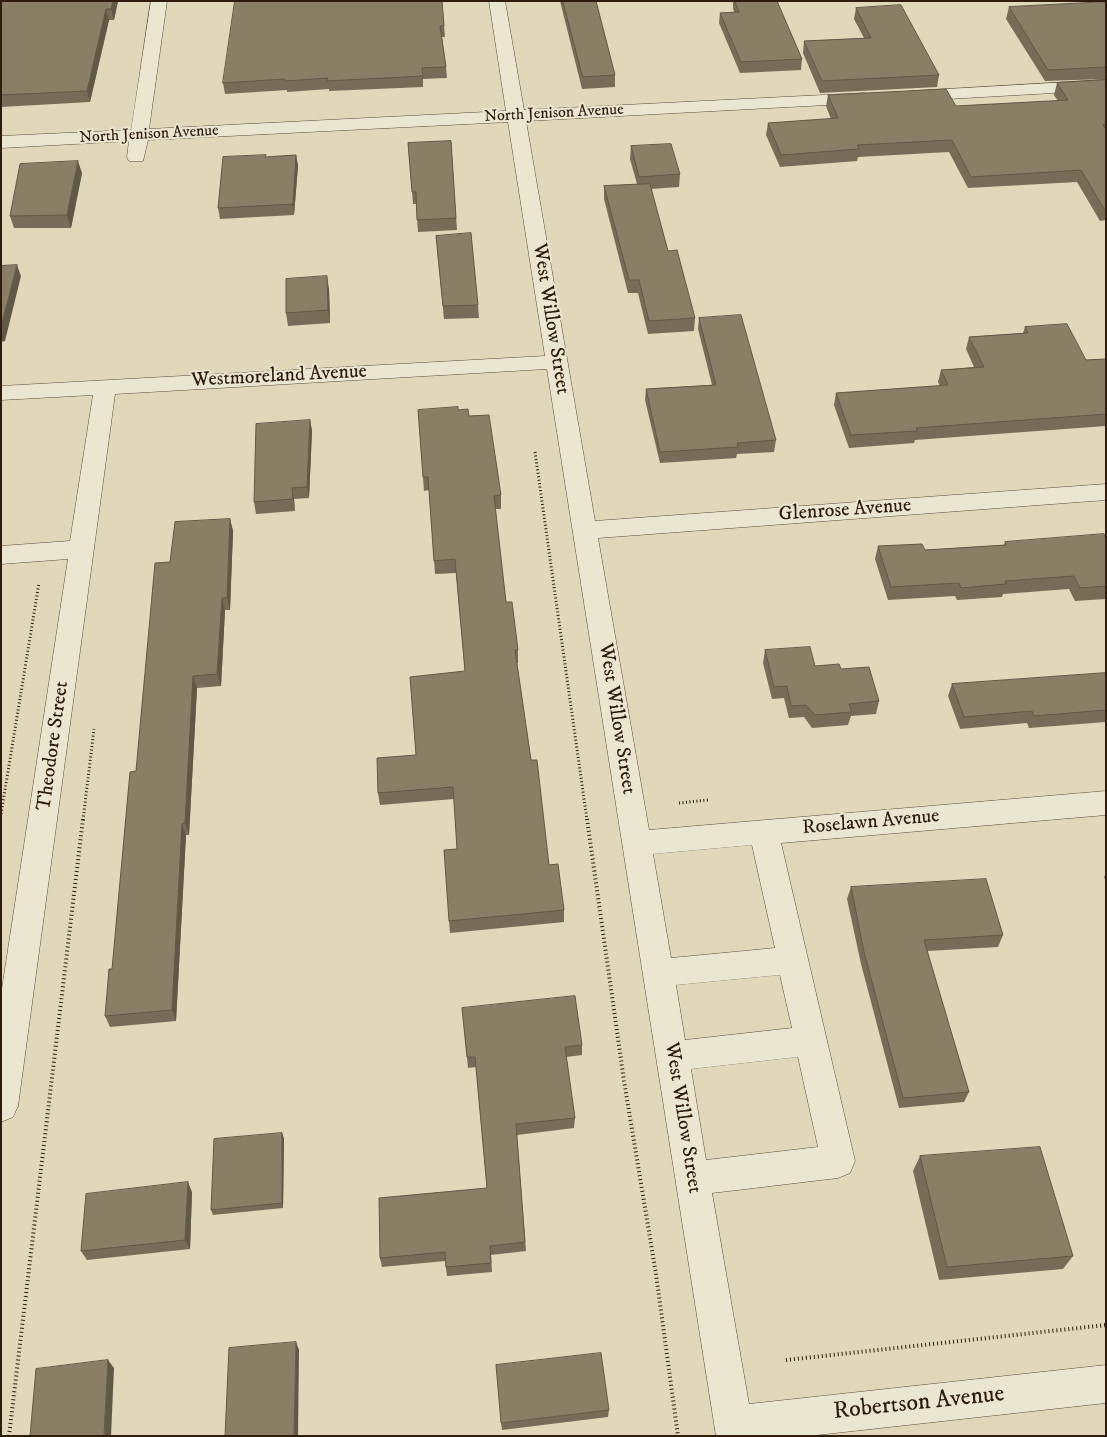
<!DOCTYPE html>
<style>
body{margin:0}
#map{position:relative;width:1107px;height:1437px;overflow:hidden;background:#e0d8b9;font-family:"IM FELL DW Pica",serif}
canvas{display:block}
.frame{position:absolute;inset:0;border:2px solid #2f1c0d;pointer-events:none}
</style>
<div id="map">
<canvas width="1107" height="1437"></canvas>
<div class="frame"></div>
</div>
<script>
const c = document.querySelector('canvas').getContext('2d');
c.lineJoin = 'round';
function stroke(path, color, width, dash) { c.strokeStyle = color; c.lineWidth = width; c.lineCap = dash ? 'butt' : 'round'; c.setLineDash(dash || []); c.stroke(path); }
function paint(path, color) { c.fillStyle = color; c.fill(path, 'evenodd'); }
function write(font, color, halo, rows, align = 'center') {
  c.font = font + ' "IM FELL DW Pica",serif'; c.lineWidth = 4; c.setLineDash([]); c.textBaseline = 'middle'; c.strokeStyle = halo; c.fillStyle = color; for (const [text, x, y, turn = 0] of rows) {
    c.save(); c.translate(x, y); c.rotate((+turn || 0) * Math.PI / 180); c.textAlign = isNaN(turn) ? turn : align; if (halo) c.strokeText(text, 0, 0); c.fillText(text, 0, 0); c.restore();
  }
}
const minor = new Path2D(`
 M151,1H167L149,129L506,111L489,1H505L524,110L864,93L870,94L873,98L870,102L864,103L526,121L595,521L1106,484V500L598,538L649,830L1106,791V815L781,843L855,1161L850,1173L838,1178L712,1193L749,1404L1106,1365V1403L808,1436H716L547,369L115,394L18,1106L13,1117L1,1122V995L68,559L1,564V546L70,541L93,395L1,400V386L545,356L508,122L148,140L143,161H129L127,157L129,141L1,148V136L131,130ZM752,845L775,948L671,958L653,854ZM780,975L792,1028L685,1040L676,985ZM798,1057L818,1147L706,1160L691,1069Z
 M1106,80V90L912,101L906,100L903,96L906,92L912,91Z`);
stroke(minor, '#5b4b38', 1);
stroke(new Path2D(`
 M535,452L587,820
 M679,803L708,800
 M1,814L39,583
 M83,820L94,729`), '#2f1c0d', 3, [1, 2.5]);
stroke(new Path2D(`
 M587,819L624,1081L656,1274L678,1436
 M786,1360L1106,1325
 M9,1436L83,819`), '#2f1c0d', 4, [1, 3]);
paint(minor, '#ebe6d2');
paint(new Path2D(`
 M1,1H118L114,20H109L90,102L1,107Z
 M442,1L445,37H442L446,67L447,78L423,79V87L329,91V89L287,92V90L225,94L223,83Z
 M560,1H596L615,75V87L582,89Z
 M733,1H777L802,59L801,70L740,73L719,23L720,13L734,12L733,8Z
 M1106,2V79L1045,81L1006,19L1009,7Z
 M856,8L939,75L937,87L820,93L803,53L804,41L864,38L854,19Z
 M1106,80V220L1100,221L1077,182L968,188L949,152L858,157L857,161L780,167L766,135L768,123L831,119L826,106L828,95L956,106L1058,101L1054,95L1057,83Z
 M451,141L457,230L418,232L416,204H413L408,143Z
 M631,146L680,174L679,187L651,189L668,251L695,318L694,331L648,334L638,293H628L604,199V186L637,184L630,159Z
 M296,155L298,166L294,215L220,219L218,208L266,157Z
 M82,173L71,228H14L10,216Z
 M437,249L478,305L479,318L444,319Z
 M329,289L330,323L288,326L286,313Z
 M699,318L776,440L774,452L737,454L736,458L660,463L645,400L646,389L712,385L698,329Z
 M1025,327L1086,360L1106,359V426L915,440L914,443L849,448L834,405L836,393L940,386L938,382L941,370L974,367L966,349L969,337L1023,333Z
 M418,410H458L469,416L501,495V509H495L506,602L518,650V663H517L531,760L549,865L564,910V922L450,933L449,921L457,849L454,799L380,805L378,793L416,755L465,672L456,573L435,574L429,490L424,491Z
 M310,420L312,431L309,498L294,499L295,511L256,514L254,502Z
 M230,519L233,531L230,610H225L221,686L197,688L189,835H186L176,1021L110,1027L105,1016L112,969L136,771L170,562Z
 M1106,539V599L1075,601L1069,589L1003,594L1002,597L957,600L955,596L888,600L875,559L878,546L925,550L1004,545L1005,542Z
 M765,650L815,666L841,669L879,701L876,714L851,716L848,725L812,728L804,717L789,718L784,698L772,699L763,663Z
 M1106,673V722L1029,728L1027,723L960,729L948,696L952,684Z
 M1106,873V882L1104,877Z
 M851,887L1003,935L998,947L927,951L969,1092L964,1102L899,1108L861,964L847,899Z
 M462,1008L582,1045V1055L566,1057L575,1118L574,1128L517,1135L526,1251L491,1255L492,1272L447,1276L445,1261L382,1267L380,1258L487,1188L476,1067L468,1068Z
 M284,1138L283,1208L213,1215L211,1210Z
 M920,1156L1073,1256L1063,1269L939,1280L913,1171Z
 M192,1192L190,1249L87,1260L81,1251Z
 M609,1410L608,1417L502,1430L501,1423Z`), '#786c58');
paint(new Path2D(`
 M113,1H118L114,20L111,9Z
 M106,9L109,20L90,102L87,91Z
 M296,155L298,166L294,215L293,204Z
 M78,161L82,173L71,228L67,215Z
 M17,265L21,276L5,341L1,342V327Z
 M327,276L329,289L330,323L328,310Z
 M310,420L312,431L309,498L307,487Z
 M292,488L294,499L295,511L293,499Z
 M230,519L233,531L230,610L227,598Z
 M222,598L225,610L221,686L217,674Z
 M193,676L197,688L189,835L185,823Z
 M182,824L186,835L176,1021L172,1010Z
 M282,1133L284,1138L283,1208L282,1203Z
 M188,1182L192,1192L190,1249L185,1240Z
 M296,1342L299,1350L298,1436H294Z
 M108,1360L114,1368L111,1436H104Z`), '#615847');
const building = new Path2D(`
 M1,1H113L111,9H106L87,91L1,95Z
 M235,1H442L444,26H440L446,67L422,68L423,76L327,81L328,78L285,81V79L223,83Z
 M563,1H596L615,75L583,77Z
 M735,1H777L802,59L741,62L720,13L739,12Z
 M1106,2V67L1048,70L1009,7Z
 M901,5L939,75L822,81L804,41L871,38L856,8Z
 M1106,80V124L1103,125L1106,129V209H1104L1081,170L971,177L952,140L857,145L859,149L781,155L768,123L838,118L828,95L946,89L956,106L1068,100L1057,83Z
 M451,141L456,218L417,220L416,192H412L408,143Z
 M671,144L680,174L639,177L631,146Z
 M266,155L265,157L296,155L293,204L218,208L223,157Z
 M78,161L67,215L10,216L20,164Z
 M650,184L668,251L677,250L695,318L649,321L639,280H629L604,186Z
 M471,233L478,305L443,306L436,236Z
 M17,265L1,327V266Z
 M327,276L328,310L286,313V279Z
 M741,315L776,440L737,443L738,447L660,452L646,389L716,385L699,318Z
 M1067,324L1086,360L1106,359V414L916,428L917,431L851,435L836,393L948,385L941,370L984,367L969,337L1028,333L1025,327Z
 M458,407V410L468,409L469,416L489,415L501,495L494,496L506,602H512L518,650H515L531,760H537L549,865L558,864L564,910L449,921L444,850L457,849L453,787L378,793L377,758L416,755L410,677L465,671L455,559L434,561L428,477H423L418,410Z
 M310,420L307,487L292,488L293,499L254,502L256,424Z
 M230,519L227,598H222L217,674L193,676L185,823L182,824L172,1010L105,1016L109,969H112L130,772L136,771L155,563L170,562L175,522Z
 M1104,534L1106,539V586L1080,588L1074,576L1005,581L1006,584L961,588L959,583L891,587L878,546L922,544L925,550L1006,545L1005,542Z
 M810,647L815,666L839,664L841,669L869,667L879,701L849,704L852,712L815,715L806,705L791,706L787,686L774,687L765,650Z
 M1106,673V710L1034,716L1032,711L964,717L952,684Z
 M986,879L1003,935L924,940L969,1092L903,1098L864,952L851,887Z
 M575,996L582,1045L565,1047L575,1118L516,1124L525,1242L490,1246L491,1263L446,1267L445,1252L380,1258L379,1198L487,1188L475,1057H467L462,1008Z
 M282,1133V1203L211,1210L214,1139Z
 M1040,1147L1073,1256L947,1267L920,1156Z
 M188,1182L185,1240L81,1251L86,1194Z
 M296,1342L294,1436H225L229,1348Z
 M601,1353L609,1410L501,1423L496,1365Z
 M108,1360L104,1436H30L36,1369Z`);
paint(building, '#8b7e66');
stroke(building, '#615847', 1);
write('16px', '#2f1c0d', '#ebe6d2', [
 ["North Jenison Avenue",554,114,-3],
 ["North Jenison Avenue",149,135,-3]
]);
write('20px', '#2f1c0d', '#ebe6d2', [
 ["West Willow Street",550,319,81],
 ["Westmoreland Avenue",279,377,-3],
 ["Glenrose Avenue",845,511,-4],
 ["West Willow Street",616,719,81],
 ["Theodore Street",54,746,-82],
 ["Roselawn Avenue",871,823,-5],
 ["West Willow Street",682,1118,81]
]);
write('24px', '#2f1c0d', '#ebe6d2', [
 ["Robertson Avenue",919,1404,-6]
]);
</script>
